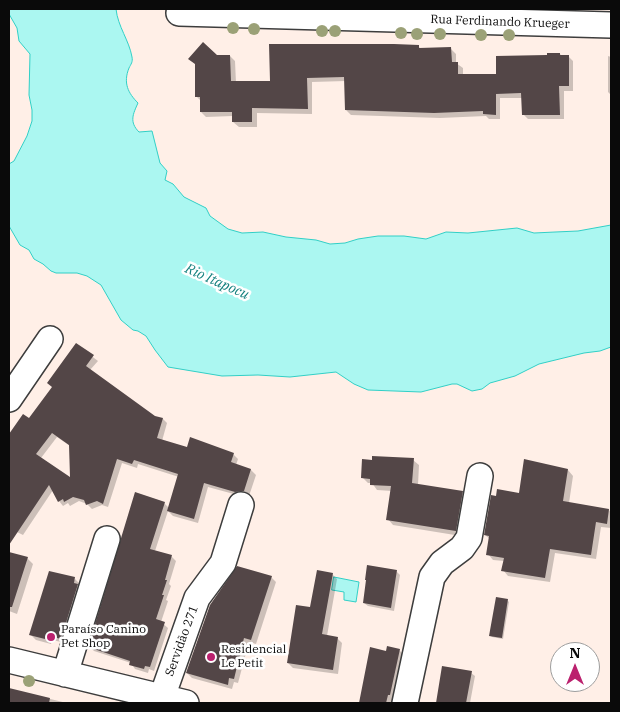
<!DOCTYPE html>
<meta charset="utf-8">
<style>
body{margin:0}
#map{position:relative;width:620px;height:712px;overflow:hidden;background:#ffefe7;font-family:"IBM Plex Serif",serif}
canvas{display:block}
.frame{position:absolute;inset:0;border:10px solid #0a0a0a;pointer-events:none}
.north{position:absolute;left:550px;top:642px;width:50px;height:50px;box-sizing:border-box;background:#fff;border:1px solid #9d9d9d;border-radius:50%;rotate:0deg;font-size:14px;font-weight:700;line-height:20px;text-align:center;color:#0a0a0a}
.north::after{content:'';display:block;margin:auto;width:18px;height:22px;background:#bb216e;clip-path:polygon(50% 0,100% 100%,50% 72%,0 100%)}
</style>
<div id="map">
<canvas width="620" height="712"></canvas>
<div class="frame"></div>
<div class="north">N</div>
</div>
<script>
const c = document.querySelector('canvas').getContext('2d');
c.lineJoin = 'round';
function paint(path, color) { c.fillStyle = color; c.fill(path, 'evenodd'); }
function stroke(path, color, width, dash) { c.strokeStyle = color; c.lineWidth = width; c.lineCap = dash ? 'butt' : 'round'; c.setLineDash(dash || []); c.stroke(path); }
function write(font, color, halo, rows, align = 'center') {
  c.font = font + ' "IBM Plex Serif",serif'; c.lineWidth = 5; c.setLineDash([]); c.textBaseline = 'middle'; c.strokeStyle = halo; c.fillStyle = color; for (const [text, x, y, turn = 0] of rows) {
    c.save(); c.translate(x, y); c.rotate((+turn || 0) * Math.PI / 180); c.textAlign = isNaN(turn) ? turn : align; if (halo) c.strokeText(text, 0, 0); c.fillText(text, 0, 0); c.restore();
  }
}
const water = new Path2D(`
 M9,9H116C118,27 129,40 132,57C133,62 131,64 129,68C123,83 128,93 138,103C133,114 129,122 139,132L152,131L160,163L167,171L165,180L173,184L184,197L206,208L210,216L228,229L242,233L263,232L286,237L316,240L330,244L345,243L358,239L378,236H404L426,239L446,232L468,233L517,228L534,233L555,232L578,231L611,225V347L600,351L584,353L539,364L515,376L490,383L482,389L472,391L457,384H452L421,392L368,390L354,384L336,372L290,377L258,375L222,376L168,367L155,350L146,336L138,331L133,330L121,320L101,285L87,276L77,273H56L51,271L43,264L34,259L29,250L20,245L9,226V164L14,161L27,136L32,121V110L29,95L30,54L19,41L17,28L9,14Z
 M334,577L359,582L356,602L344,600V592L332,590Z`);
paint(water, '#abf7f1');
stroke(water, '#31cfc6', 1);
paint(new Path2D(`
 M418,46L421,49H451L456,54V63L463,68V76H497L548,56L560,54L562,56H568L573,61V91H564V119H528L523,114V98H500V119H489L486,116L440,118L351,115L346,110V81L312,82V114L257,113V127H239L233,122V116L206,117L201,112V101L196,96L216,56H230L235,61L236,83H271Z
 M608,56L611,57V95L608,92Z
 M77,345L98,361L90,370L154,417L163,419L167,423L162,441L188,449L233,454L238,459L236,465L251,470L256,475L249,496H241L208,487L198,523L173,516L168,511L155,551L171,556L176,561L169,584L171,586L166,600L168,601L161,622L168,628L154,671L149,669L148,673L135,669L131,663L94,651L90,647L164,503L169,508L179,477L138,464L137,468L122,463L108,507L102,505L92,509L87,504L79,501L70,506L68,503L63,506L59,501L53,490L23,535L15,531L9,541V435L23,416L29,420L53,387ZM57,437L70,446L72,480L41,458Z
 M413,460L419,465L418,485L462,492L468,498L461,536L393,525L388,519L392,491L377,490L372,483H368L362,477Z
 M568,470L573,476L569,503L609,510L611,513V528L601,527L596,559L555,553L550,582L508,576L503,570L504,561L493,560L488,554L490,539L485,535L497,497L520,494Z
 M9,553L27,558L33,564L17,614L9,611Z
 M396,571L400,575L394,611L368,606L364,603Z
 M332,574L337,579L327,636L337,638L342,643L338,674L293,668L288,663L311,609Z
 M271,577L276,582L256,644L249,642L238,683L234,682L232,689L192,678L187,673Z
 M75,579L80,584L66,643L52,640L51,644L36,640L31,635Z
 M507,600L509,602L503,639L492,637L490,635Z
 M371,649L387,652L399,650L404,655L395,700L393,699L392,703H360Z
 M443,667L471,673L475,676L470,703H437Z
 M9,689L67,703H9Z`), '#0003');
paint(new Path2D(`
 M203,42L217,55H230L231,81H270L269,44H394L419,45V48L451,47L452,62H458V74H496V56L547,55V53H560V55H569V86H559L560,115H522L521,93L496,94V115L483,114V111L434,113L345,110L344,77L307,78L308,109L252,108V122H232V112H200V97H195V64L188,59Z
 M76,343L94,355L86,366L155,416L163,418L157,438L187,447L190,437L234,453L231,462L251,469L244,491L235,492L204,483L194,519L167,511L178,474L134,460L132,464L117,459L103,504L97,501L86,505L84,500L73,497L64,502L63,499L58,502L49,485L9,545V434L23,414L29,418L52,387L47,383ZM52,433L69,445L70,477L36,454Z
 M372,456L414,458L412,483L463,491L456,531L386,520L391,486L370,485V479L361,478L362,459L372,460Z
 M524,459L568,469L563,501L609,509L607,524L596,522L591,555L550,549L545,578L501,571L504,558L486,555L489,536L484,535L491,495L496,496L497,489L519,493Z
 M135,492L165,502L150,549L172,555L165,580H167L162,595H164L156,619L165,622L150,667L145,666L144,669L129,665L130,661L88,647Z
 M9,552L28,557L12,607H9Z
 M367,565L397,570L391,608L363,603L366,580H365Z
 M237,566L272,576L251,640L244,638L234,679L229,678L228,685L186,673L210,605Z
 M317,570L333,573L322,634L338,637L333,670L287,663L296,605L310,607Z
 M49,571L75,577L74,583L78,584L61,639L46,635L45,639L29,635Z
 M496,597L508,599L502,638L489,636Z
 M387,646L400,649L390,695H388L386,703H359L370,647L386,651Z
 M442,666L472,671L466,703H436Z
 M9,688L50,698L49,703H9Z`), '#534647');
const minor = new Path2D(`
 M179,13L611,25
 M9,399L50,339
 M9,660L186,703
 M65,674L107,539
 M162,697L197,598L223,563L241,505
 M405,703L432,577L442,563L462,548L469,538L480,476`);
stroke(minor, '#3d3d3d', 28);
stroke(minor, '#fff', 25);
c.fillStyle = '#9ba177';
for (const [x, y] of [
 [233,28],
 [254,29],
 [322,31],
 [335,31],
 [401,33],
 [417,34],
 [440,34],
 [481,35],
 [509,35],
 [29,681]
]) { c.beginPath(); c.arc(x, y, 6, 0, 2 * Math.PI); c.fill(); }
for (const [x, y, r, color] of [
 [51,637,5,"#bb216e"],
 [211,657,5,"#bb216e"]
]) { const dot = new Path2D(); dot.arc(x, y, r, 0, 2 * Math.PI); c.fillStyle = color; c.fill(dot); stroke(dot, '#fff', 2); }
write('12px', '#0a0a0a', '#fff', [
 ["Rua Ferdinando Krueger",500,22,2],
 ["Servidão 271",182,641,-70]
]);
write('12px', '#0a0a0a', '#fff', [
 ["Paraíso Canino",61,630],
 ["Pet Shop",61,644],
 ["Residencial",221,650],
 ["Le Petit",221,664]
], 'left');
write('italic 14px', '#13807e', '#fff', [
 ["Rio Itapocu",217,282,24]
]);
</script>
